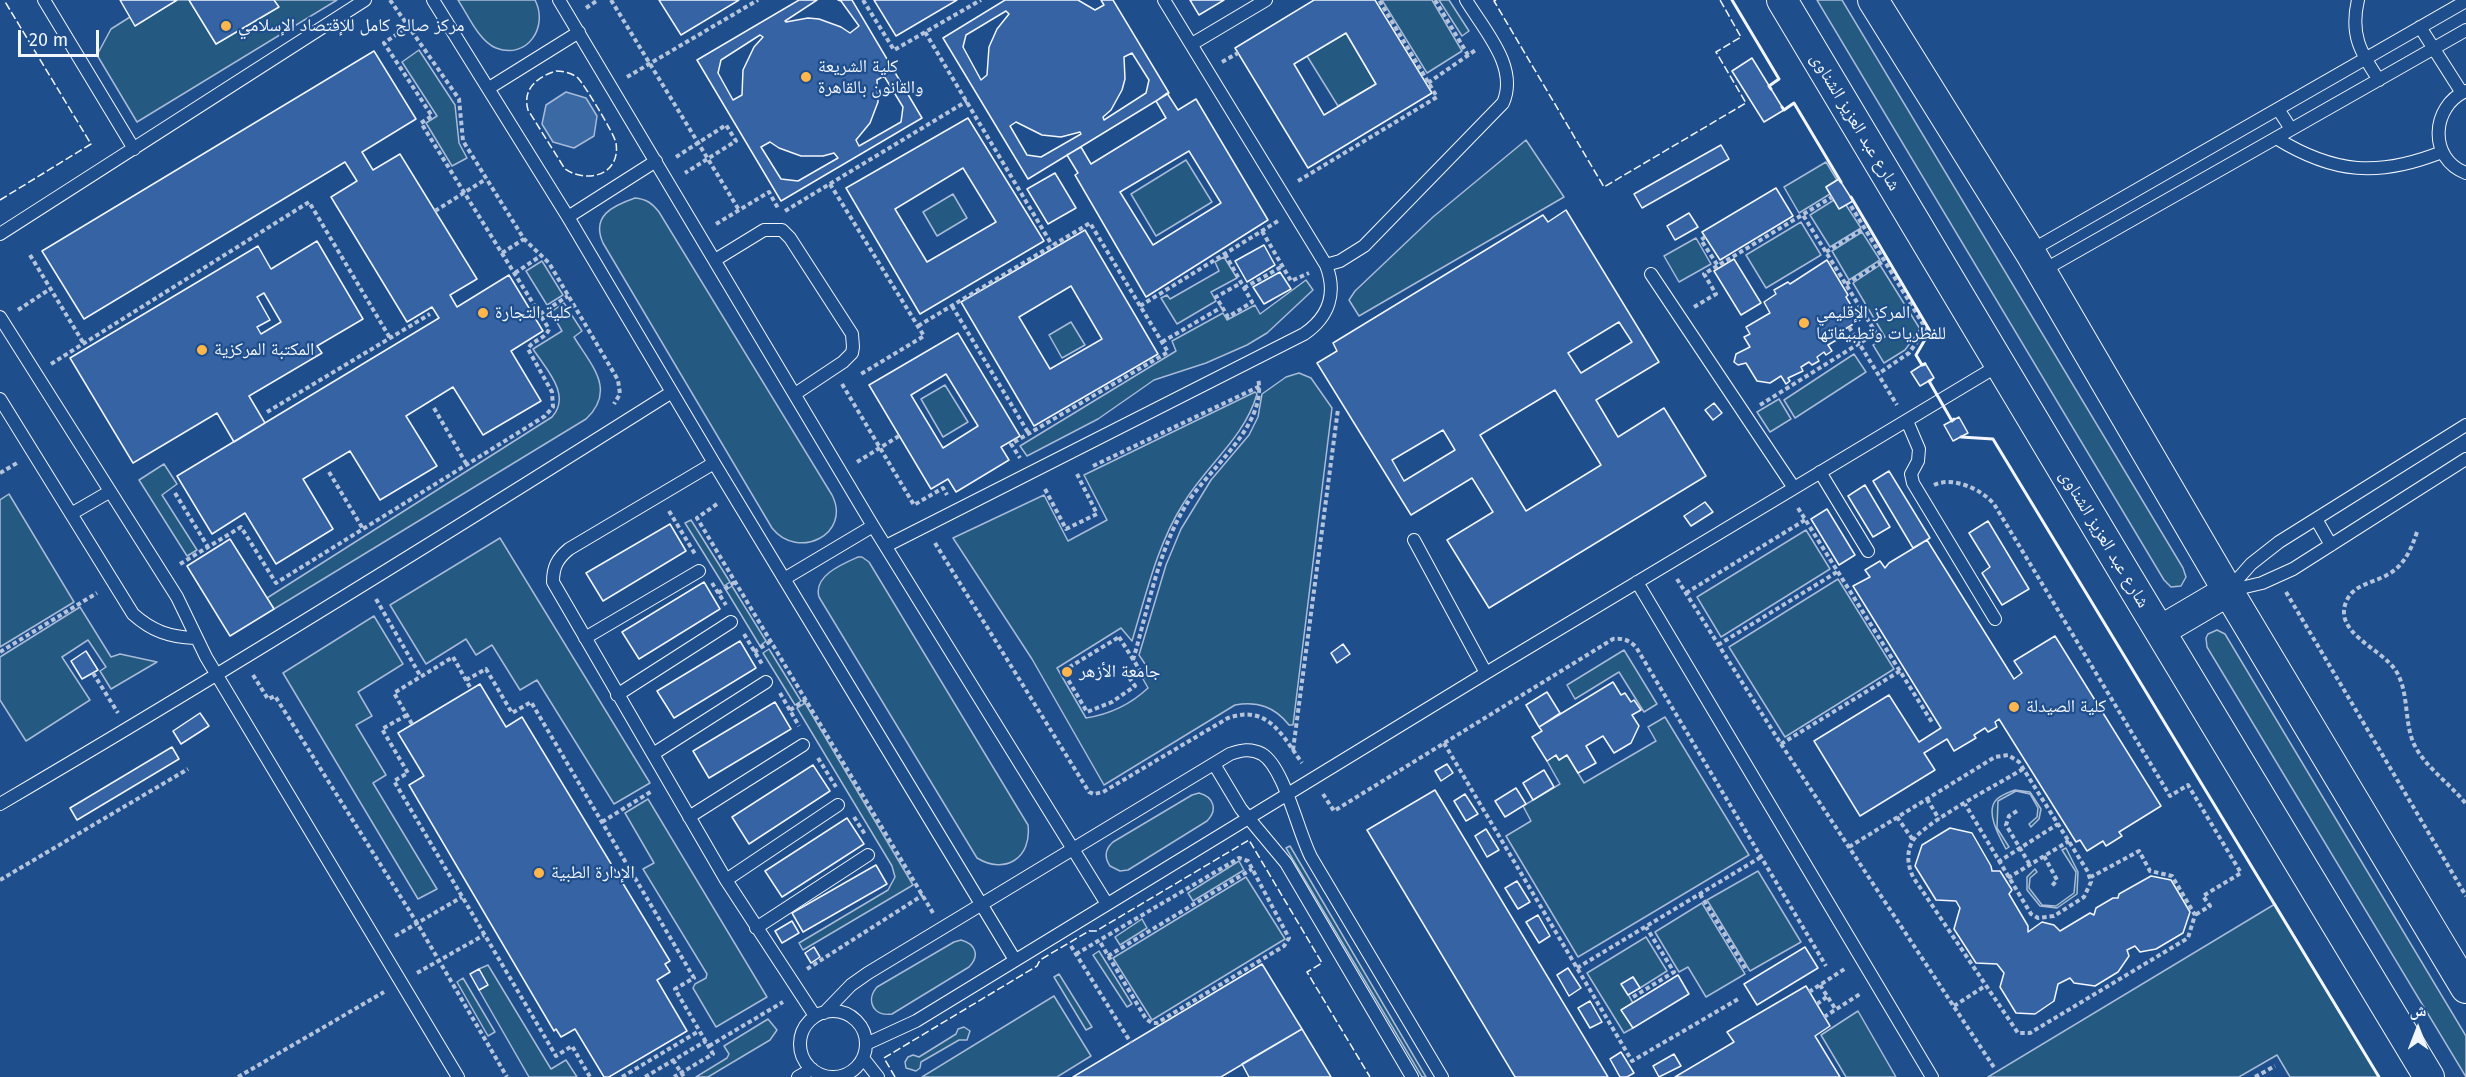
<!DOCTYPE html>
<meta charset="utf-8">
<style>
body{margin:0}
#map{position:relative;width:2466px;height:1077px;overflow:hidden;background:#1f4e8c;font-family:"Fira Sans","Noto Naskh Arabic",sans-serif}
canvas{display:block}
.north{position:absolute;left:2388px;top:999px;width:60px;height:60px;-webkit-text-stroke:4px #1f4e8c;paint-order:stroke;rotate:0deg;font-size:16px;font-weight:700;line-height:24px;text-align:center;color:#f2f6ff}
.north::after{content:'';display:block;margin:auto;width:21px;height:27px;background:#f2f6ff;clip-path:polygon(50% 0,100% 100%,50% 72%,0 100%)}
.scale{position:absolute;left:18px;top:30px;width:81px;height:27px;box-sizing:border-box;border:3px solid #f2f6ff;border-top:0;padding-left:8px;font-size:18px;line-height:21px;white-space:nowrap;color:#f2f6ff;-webkit-text-stroke:4px #1f4e8c;paint-order:stroke}
</style>
<div id="map">
<canvas width="2466" height="1077"></canvas>
<div class="north">ش</div>
<div class="scale">20 m</div>
</div>
<script>
const c = document.querySelector('canvas').getContext('2d');
c.lineJoin = 'round';
function paint(path, color) { c.fillStyle = color; c.fill(path, 'evenodd'); }
function stroke(path, color, width, dash) { c.strokeStyle = color; c.lineWidth = width; c.lineCap = dash ? 'butt' : 'round'; c.setLineDash(dash || []); c.stroke(path); }
function write(font, color, halo, rows, align = 'center') {
  c.font = font + ' "Fira Sans","Noto Naskh Arabic",sans-serif'; c.lineWidth = 4.5; c.setLineDash([]); c.textBaseline = 'middle'; c.strokeStyle = halo; c.fillStyle = color; for (const [text, x, y, turn = 0] of rows) {
    c.save(); c.translate(x, y); c.rotate((+turn || 0) * Math.PI / 180); c.textAlign = isNaN(turn) ? turn : align; if (halo) c.strokeText(text, 0, 0); c.fillText(text, 0, 0); c.restore();
  }
}
const green = new Path2D(`
 M177,0H189L216,44L278,7L274,0H337L137,122L97,55L111,29L130,17L135,25Z
 M458,0H535C549,27 527,60 496,48C479,41 468,15 458,0Z
 M1382,0H1432L1462,51L1427,73Z
 M1439,0H1449L1469,31L1462,36Z
 M1817,0H1842L2183,568L2186,577L2181,586L2171,587L2164,580Z
 M1346,33L1376,84L1338,106L1307,56Z
 M419,50L455,105L459,143L467,158L452,166L426,123L437,116L402,62Z
 M1526,140L1564,197L1359,316L1349,300L1355,291L1433,217Z
 M1186,160L1212,202L1156,236L1131,194Z
 M1826,162L1837,180L1826,187L1830,194L1799,213L1784,187Z
 M953,194L967,218L937,236L923,212Z
 M635,198C646,199 652,203 659,212L832,495C852,534 798,561 772,528L603,243C591,216 612,206 635,198Z
 M1834,200L1846,205L1861,228L1830,247L1810,215Z
 M1801,222L1821,255L1766,288L1746,255Z
 M1862,232L1880,260L1849,280L1832,251Z
 M1696,238L1711,264L1679,282L1664,256Z
 M1224,257L1237,278L1211,292L1216,301L1177,324L1161,298L1167,295L1170,299L1219,271L1215,262Z
 M542,261L563,295L547,305L526,271Z
 M1880,265L1920,329L1905,350L1884,363L1873,345L1885,337L1853,283Z
 M1306,280L1313,290L1267,333L1247,345L1206,363L1154,380L1098,419L1027,456L1020,446L1176,351L1172,341L1223,313L1227,320L1255,305L1260,314Z
 M564,303L582,331L574,337C591,365 617,390 586,419L274,609L267,598L552,417C572,395 546,369 533,349L562,331L551,312Z
 M1071,322L1085,345L1062,358L1049,335Z
 M1854,354L1866,372L1795,418L1784,400Z
 M1299,373L1311,378L1332,408L1293,725H1289C1275,707 1258,701 1235,705L1104,785L1032,659L953,538L1044,495L1068,541L1107,520L1084,475L1255,392L1257,394C1244,439 1206,465 1183,504C1157,545 1146,595 1132,641L1121,628L1057,668L1086,718C1111,714 1130,705 1148,688L1143,679L1151,673L1139,655L1166,565L1181,529L1211,480L1249,435L1258,417L1262,394L1286,377Z
 M945,385L968,422L943,437L921,399Z
 M1779,399L1791,419L1770,432L1757,412Z
 M164,464L177,484L162,495L197,550L187,556L139,480Z
 M9,494L74,602L0,647V500Z
 M691,520L730,582L724,586L685,523Z
 M1806,530L1830,569L1721,637L1697,597Z
 M500,538L650,783L614,804L537,680L520,690L492,645L476,655L466,639L426,664L390,605Z
 M858,557H862L869,562L1028,825C1032,858 1005,875 977,858L819,597C813,576 842,564 858,557Z
 M1838,579L1894,669L1785,737L1729,647Z
 M732,586L766,641L760,646L726,590Z
 M80,607L111,657L120,654L157,662L111,689L100,671L106,667L88,640L62,657L90,700L26,741L0,700V657Z
 M374,616L403,664L358,692L372,716L356,725L386,775L373,783L437,889L418,899L283,673Z
 M2217,630L2225,634L2466,1036V1077L2207,647L2206,638L2208,634Z
 M769,649L801,701L795,705L763,653Z
 M1624,650L1657,704L1644,712L1619,672L1575,699L1567,685Z
 M805,703L913,885L803,950L799,943L888,890L895,877L892,866L797,708Z
 M1665,717L1749,855L1578,957L1506,836L1531,821L1523,806L1560,784L1547,761L1556,755L1559,760L1567,755L1584,783L1656,741L1648,727Z
 M2015,790L2030,792L2041,809L2039,819L2031,827L2029,824L2037,817L2038,808L2030,794L2016,791L1998,801L1997,828L2009,847L2006,849C2000,838 1984,811 1997,799C2002,795 2009,792 2015,790Z
 M1199,793C1214,797 1218,810 1207,821L1128,870L1120,871L1110,866C1104,857 1105,849 1113,842L1192,795Z
 M648,799L767,997L716,1027L693,988L695,984L706,978L707,974L643,869L654,863L625,813Z
 M1290,846L1426,1077H1422L1286,848Z
 M2066,848L2078,872L2077,894L2057,908L2040,906L2027,890V877L2035,869L2037,872L2030,878L2029,888L2042,905L2056,906L2074,893L2076,872L2062,850Z
 M1239,861L1244,870L1193,901L1188,893Z
 M1758,871L1801,942L1750,971L1707,900Z
 M1246,877L1285,939L1152,1020L1113,958Z
 M1702,903L1745,974L1706,997L1688,967L1679,972L1655,932Z
 M2275,904L2379,1077H2290L2277,1055L2239,1077H1988Z
 M1142,919L1147,928L1120,945L1115,937Z
 M1646,937L1667,971L1640,988L1633,977L1622,984L1633,1003L1622,1010L1633,1028L1624,1033L1587,973Z
 M961,940C976,944 980,956 969,967L892,1014C874,1017 865,1001 877,987L954,942Z
 M1099,951L1132,1004L1127,1007L1093,955Z
 M488,965L551,1069L566,1060L577,1077H529L479,990L487,985L479,969Z
 M1059,974L1092,1027L1086,1030L1054,977Z
 M463,978L495,1032L488,1036L457,982Z
 M1054,996L1091,1056L1057,1077H922Z
 M1858,1011L1896,1077H1846L1821,1035Z
 M768,1019L777,1030L770,1040L708,1077H696L727,1058L729,1054L724,1046Z
 M964,1027L970,1031L967,1040H959L921,1062L920,1068L916,1071L906,1068L905,1062L908,1057L913,1055L919,1057L956,1034L958,1029Z`);
paint(green, '#245a82');
stroke(green, '#a8bbd7', 1.5);
const water = new Path2D(`
 M566,92L586,98L597,116L594,136L574,148L553,142L542,124L546,105Z`);
paint(water, '#3b69a3');
stroke(water, '#a8bbd7', 1.5);
const building = new Path2D(`
 M120,0H177L135,26Z
 M189,0H274L279,7L216,44Z
 M659,0H739L681,35Z
 M799,0H817L785,21L786,22L808,18L819,19L841,27L850,33L859,26L841,1L838,0H852L922,118L781,201L697,60ZM760,35L763,37L754,47L743,70L742,95L733,100L718,73L721,60ZM884,76L903,107L901,122L859,146L856,140L870,123L878,102L877,80ZM770,142L779,148L801,156H823L834,153L838,158L798,181L781,179L761,147Z
 M874,0H957L896,36Z
 M1005,0H1078L1095,10L1104,5L1101,0H1113L1169,93L1028,179L943,38ZM1006,11L1009,14L997,29L989,47L987,75L981,80L963,47L966,35ZM1132,53L1149,80L1146,93L1104,120L1103,117L1111,110L1122,90L1125,79L1124,57ZM1016,122L1042,135L1061,137L1080,132L1081,134L1041,157L1027,155L1010,126Z
 M1190,0H1224L1199,15Z
 M1314,0H1375L1432,93L1308,168L1235,48ZM1346,33L1376,84L1324,115L1294,64Z
 M374,51L416,119L362,152L373,170L400,154L477,279L450,295L457,307L509,275L543,331L511,351L541,401L483,435L453,387L406,416L437,466L380,500L350,451L303,479L333,529L276,564L245,513L212,534L177,476L439,318L432,307L407,322L331,197L357,181L345,162L84,319L42,251Z
 M1752,58L1784,110L1764,122L1732,71Z
 M1167,93L1178,110L1196,99L1268,220L1146,297L1075,175L1078,173L1067,155L1081,147L1091,164L1166,118L1156,101ZM1189,151L1221,203L1153,245L1120,192Z
 M968,118L1044,241L920,314L846,188ZM963,168L996,222L927,262L895,209Z
 M1721,145L1729,159L1642,208L1634,194Z
 M1055,173L1076,208L1048,224L1027,189Z
 M1839,179L1853,201L1839,209L1826,187Z
 M1776,188L1793,216L1720,260L1702,232Z
 M1566,210L1659,362L1596,400L1618,437L1664,408L1706,476L1489,608L1447,540L1493,512L1472,478L1411,515L1317,363L1337,351L1333,343L1543,215L1548,222ZM1619,322L1632,342L1581,373L1568,353ZM1555,390L1601,465L1526,511L1480,435ZM1443,430L1455,450L1404,481L1392,460Z
 M1689,213L1698,227L1675,240L1667,226Z
 M1085,230L1158,354L1034,426L961,302ZM1071,286L1102,339L1050,369L1019,317Z
 M317,241L363,319L317,346L322,353L249,396L265,423L234,442L217,413L133,463L70,358L258,246L271,269ZM264,293L281,322L261,334L257,327L270,320L257,297Z
 M1264,245L1275,265L1247,282L1235,261Z
 M1734,259L1761,303L1741,315L1714,271Z
 M1827,260L1848,295L1846,297L1860,320L1837,334L1840,338L1828,345L1832,351L1826,355L1824,352L1817,357L1819,361L1812,365L1809,362L1801,367L1803,371L1788,378L1790,381L1786,384L1781,376L1770,383L1757,381L1746,363L1738,365L1734,362L1736,354L1750,347L1744,337L1750,334L1746,327L1770,313L1764,302L1776,294L1774,290L1788,282L1790,284Z
 M1280,272L1291,289L1264,304L1253,287Z
 M958,333L1020,436L1001,447L1009,460L956,492L948,479L931,489L869,385ZM946,374L978,426L943,448L911,395Z
 M1925,363L1934,378L1920,386L1911,372Z
 M1714,403L1722,413L1713,420L1705,410Z
 M1959,417L1968,433L1953,441L1944,425Z
 M1889,471L1930,538L1913,548L1873,481Z
 M1865,485L1890,527L1873,537L1848,496Z
 M1705,502L1713,512L1691,526L1684,516Z
 M1827,509L1855,555L1839,565L1811,519Z
 M1988,521L2029,589L2002,605L1982,573L1990,567L1969,533Z
 M670,524L686,551L603,601L586,573Z
 M230,539L274,609L230,636L187,566Z
 M1927,540L2014,679L2022,673L2014,661L2055,636L2161,806L2119,832L2122,836L2106,846L2103,841L2087,851L2080,840L2076,842L1999,719L1995,722L1997,727L1988,732L1985,728L1974,735L1976,738L1954,751L1947,739L1924,753L1935,770L1860,816L1814,741L1889,695L1919,742L1941,728L1853,586L1870,577L1865,570L1880,561L1885,568L1889,563Z
 M704,582L720,609L639,659L622,632Z
 M740,641L756,668L674,718L657,691Z
 M1343,644L1350,654L1337,663L1331,653Z
 M86,651L98,670L82,679L71,661Z
 M1613,682L1621,695L1625,693L1631,702L1634,700L1641,710L1632,715L1639,726L1631,743L1614,753L1603,736L1586,746L1596,763L1578,773L1567,755L1559,760L1556,755L1547,761L1532,737L1542,731L1539,727Z
 M480,684L506,727L522,717L670,961L665,964L670,972L657,980L687,1031L609,1077H604L575,1029L561,1037L556,1029L554,1031L409,785L424,776L398,733Z
 M1547,692L1560,713L1539,727L1526,705Z
 M775,702L791,729L709,778L693,751Z
 M200,713L209,726L181,744L173,731Z
 M172,747L179,759L77,820L70,808Z
 M1447,764L1453,773L1441,781L1435,771Z
 M813,765L830,791L749,844L732,817Z
 M1544,770L1554,787L1533,800L1523,783Z
 M1516,788L1526,804L1505,817L1495,801Z
 M1435,790L1608,1077H1515L1367,830Z
 M1465,794L1478,814L1466,821L1454,801Z
 M847,818L864,844L782,897L765,871Z
 M1950,828L1972,833L1991,866L1992,871H2000L2012,890L2009,894L2028,926V932L2042,922L2054,925L2060,931L2090,913L2094,915L2096,908L2113,898H2118L2119,894L2151,876L2171,880L2190,912L2183,933L2156,949L2140,952L2135,946L2127,950L2129,956L2118,972L2095,986L2074,983L2070,978L2058,984L2054,1001L2035,1014L2016,1013L2000,987L2004,973L1997,964L1976,963L1954,929L1960,908L1956,901L1936,900L1915,866L1922,845Z
 M1486,829L1499,850L1487,857L1475,836Z
 M876,865L887,884L803,932L792,913Z
 M1517,881L1530,902L1518,909L1505,888Z
 M1538,915L1550,936L1539,943L1526,922Z
 M792,921L799,933L782,943L775,931Z
 M814,947L820,957L811,963L805,953Z
 M1805,947L1818,968L1757,1005L1744,984Z
 M1262,964L1302,1029L1221,1077H1073Z
 M1568,968L1581,988L1569,996L1557,975Z
 M479,969L488,985L479,990L470,974Z
 M1678,975L1689,994L1633,1028L1621,1010Z
 M1633,977L1640,988L1628,995L1621,984Z
 M1806,986L1830,1026L1815,1036L1840,1077H1675L1734,1042L1727,1032Z
 M1590,1001L1602,1022L1590,1028L1578,1008Z
 M1302,1029L1331,1077H1249L1242,1064Z
 M1621,1052L1634,1073L1627,1077H1620L1610,1059Z
 M1674,1054L1681,1066L1659,1077L1653,1066Z`);
paint(building, '#3563a3');
stroke(building, '#f2f6ff', 1.5);
const service = new Path2D(`
 M44,0L134,149
 M433,0L568,217L714,463L1015,960
 M559,0L873,526L1107,904
 M2358,0C2350,34 2360,52 2379,80
 M2420,27L2462,93
 M1192,44L1266,0
 M489,88L579,32
 M2466,91C2431,106 2428,159 2466,173
 M2278,109L2291,129
 M2276,138C2334,174 2379,177 2442,152
 M568,217L656,161
 M0,234L365,0
 M2030,251L2466,1
 M715,260L764,230H782L790,238L852,334L853,347L852,353L843,362L795,394
 M1326,265L1340,261L1364,246L1503,103C1519,67 1484,30 1466,0
 M2042,271L2466,30
 M1651,274L1794,488
 M0,317L177,597L206,657L458,1077
 M0,399L133,614C152,631 169,637 195,638
 M1907,421L1919,449L1918,461L1911,474L1913,483L1995,619
 M714,463L569,549C557,559 553,567 553,582L726,880L815,1016
 M1820,472L1868,551
 M71,514L109,492
 M2316,519L2331,545
 M1414,540L1486,673
 M886,546L1304,334C1329,317 1337,293 1326,265L1164,0
 M784,579L873,526
 M1637,582L1932,1077
 M2229,589L2251,564L2279,542L2466,425
 M2228,591L2262,583L2293,569L2466,459
 M585,638L699,571
 M617,695L731,622
 M653,754L766,682
 M1214,764L1241,809L1286,863L1412,1077
 M0,804C227,671 450,532 672,392
 M689,817L803,745
 M726,880L838,805
 M756,928L868,855
 M800 1044a33 33 0 1 1 66 0a33 33 0 1 1-66 0Z
 M824,1013L851,985L868,973L1230,754C1241,750 1251,748 1262,754C1284,767 1298,832 1311,857L1442,1077
 M866,1044L916,1021L1486,673L1999,365
 M863,1058L878,1077
 M798,1077L812,1069`);
const tertiary = new Path2D(`
 M1782,0L2126,575L2429,1077
 M1873,0L2030,252L2228,591L2466,988
 M2160,631L2228,591`);
stroke(service, '#f2f6ff', 14);
stroke(tertiary, '#f2f6ff', 32);
stroke(new Path2D(`
 M390,0L459,99L463,141L524,239L549,263L618,380L620,394L614,404
 M611,0L739,210
 M863,0L894,50L981,0
 M1435,0L1468,55
 M586,8L598,0
 M925,32L1052,245
 M1222,62L1238,53
 M627,77L758,0
 M1428,83L1477,49
 M676,157L726,125L736,141L685,173
 M1298,181L1437,97L1379,0
 M830,184L924,336L861,374
 M1851,206L1926,329L1909,353L1878,374
 M435,211L486,179
 M785,211L967,101
 M716,224L769,192L779,210
 M1262,231L1291,281L1309,273
 M1705,237L1701,240L1718,266
 M1826,252L1864,228
 M502,253L524,239
 M1225,254L1252,302L1228,317L1216,297L1241,283
 M30,255L84,344
 M515,273L542,255
 M1846,284L1884,261
 M1244,288L1283,266
 M952,306L1029,434
 M1140,306L1278,221
 M1694,307L1716,294L1704,274L1832,197
 M18,310L50,289
 M540,314L568,296
 M918,326L1090,223L1168,352L1011,444L1020,458
 M1849,327L1897,405
 M1162,342L1222,307
 M51,364L309,202L390,338
 M842,384L914,505L943,488L947,495
 M1760,405L1876,333L1803,215
 M434,408L467,465
 M267,412L430,314
 M857,462L899,436
 M1093,466L1260,386
 M329,472L363,529
 M0,473L17,463
 M1934,485C1953,476 1981,489 1994,504L2170,796L2188,785L2241,873L2203,896L2210,906L2195,915
 M1045,489L1066,529L1097,514L1077,474
 M175,493L208,547
 M717,504L697,518L933,913
 M1798,508L1933,724
 M669,511L695,554
 M2417,532C2411,550 2404,566 2387,575C2373,583 2356,584 2348,598C2329,632 2382,648 2396,671C2409,692 2404,719 2413,742C2424,767 2449,782 2466,804
 M935,543L1089,792L1094,794L1103,792L1228,718C1268,704 1282,735 1302,763
 M180,564L241,527L276,583L545,416L553,407L552,392L528,349C532,340 546,339 549,329L421,123L432,116L384,43L409,26
 M1677,579L1781,744L1995,1069
 M712,583L726,605
 M2286,592L2466,896
 M718,593L735,582
 M1686,593L1805,520
 M376,599L421,677
 M744,634L762,664
 M1119,637L1141,672L1130,679L1135,686L1112,702L1087,712L1063,671Z
 M1718,645L1837,572
 M0,652L97,593
 M754,652L771,641
 M1133,660C1148,609 1158,551 1186,505C1209,468 1268,425 1258,378
 M93,673L118,713
 M253,675L268,699L275,696L417,923L507,1077
 M466,680L486,669L512,713L531,702L694,978L675,989L713,1054L674,1077
 M780,693L799,726
 M790,710L806,700
 M407,715L382,729L408,773L394,781L556,1056L572,1046L590,1077
 M412,724L394,693L453,657L471,689
 M1444,743L1632,1061L1740,998
 M1781,744L1900,671
 M1293,750L1338,409
 M818,758L836,787
 M2023,769C2002,782 1921,824 1912,842C1906,854 1908,866 1913,877L2018,1033H2030L2188,938L2195,915L2172,876L2150,871L2139,851L2091,877
 M1323,794L1334,811L1613,639C1623,638 1629,640 1636,647L1826,966
 M1927,799L1939,819
 M2017,811L2009,816L2006,825L2030,865
 M854,817L866,836
 M1897,817L1913,840
 M602,822L652,791
 M1849,847L1995,757L2008,755L2019,762L2088,872L2091,882L2084,897L2054,916L2038,918L2031,914L1965,804
 M2044,856L2057,880L2052,886
 M1998,862L2058,824
 M2008,878L2069,841
 M0,880L188,769
 M1700,894L1747,971
 M395,936L462,897
 M1071,946L1131,1043
 M1076,954L1239,858L1248,861L1289,938L1284,946L1157,1023H1152L1146,1019L1100,942
 M1108,956L1252,869
 M1577,968L1761,857
 M807,969L923,895
 M417,973L484,935
 M1820,985L1836,1010
 M1809,992L1846,968
 M1633,997L1674,972L1646,927
 M1817,1004L1828,996
 M1954,1006L1985,986
 M1824,1017L1860,994
 M709,1046L783,1002
 M673,1060L684,1077
 M238,1077L384,992
 M622,1077L699,1031
 M645,1077L706,1041
 M2255,1077L2275,1066`), '#b3c4dc', 4, [4.5, 3]);
stroke(service, '#1f4e8c', 12);
stroke(tertiary, '#1f4e8c', 30);
stroke(new Path2D(`
 M1496,0L1494,1L1604,187L1746,103L1716,52L1741,37L1720,0
 M556,71C563,71 572,73 578,78C585,86 614,133 616,143C621,175 587,184 565,169L528,110C522,89 537,77 556,71Z
 M0,200L91,144L4,0
 M895,1077L884,1058L1037,966L1040,960L1089,931H1096L1249,840L1322,963L1307,972L1370,1077`), '#f2f6ff', 1.5, [8, 3]);
stroke(new Path2D(`
 M1732,0L1779,79L1769,86L1771,89
 M1782,107L1784,110L1794,103L1841,182
 M1851,197L1930,331L1916,355L1922,365L1925,364
 M1931,380L1929,381L1952,421L1954,419
 M1961,437L1993,439L2379,1077`), '#f2f6ff', 3);
for (const [x, y, r, color] of [
 [226,26,6,"#ffb74d"],
 [806,77,6,"#ffb74d"],
 [483,313,6,"#ffb74d"],
 [1804,323,6,"#ffb74d"],
 [202,350,6,"#ffb74d"],
 [1067,672,6,"#ffb74d"],
 [2014,707,6,"#ffb74d"],
 [539,873,6,"#ffb74d"]
]) { const dot = new Path2D(); dot.arc(x, y, r, 0, 2 * Math.PI); c.fillStyle = color; c.fill(dot); stroke(dot, '#1f4e8c', 2); }
write('18px', '#f2f6ff', '#1f4e8c', [
 ["مركز صالح كامل للإقتصاد الإسلامي",238,26],
 ["كلية الشريعة",818,67],
 ["والقانون بالقاهرة",818,88],
 ["كلية التجارة",495,313],
 ["المركز الإقليمي",1816,313],
 ["للفطريات وتطبيقاتها",1816,334],
 ["المكتبة المركزية",214,350],
 ["جامعة الأزهر",1079,672],
 ["كلية الصيدلة",2026,707],
 ["الإدارة الطبية",551,873]
], 'left');
write('18px', '#f2f6ff', '#1f4e8c', [
 ["شارع عبد العزيز الشناوى",1855,122,59],
 ["شارع عبد العزيز الشناوى",2104,539,59]
]);
</script>
